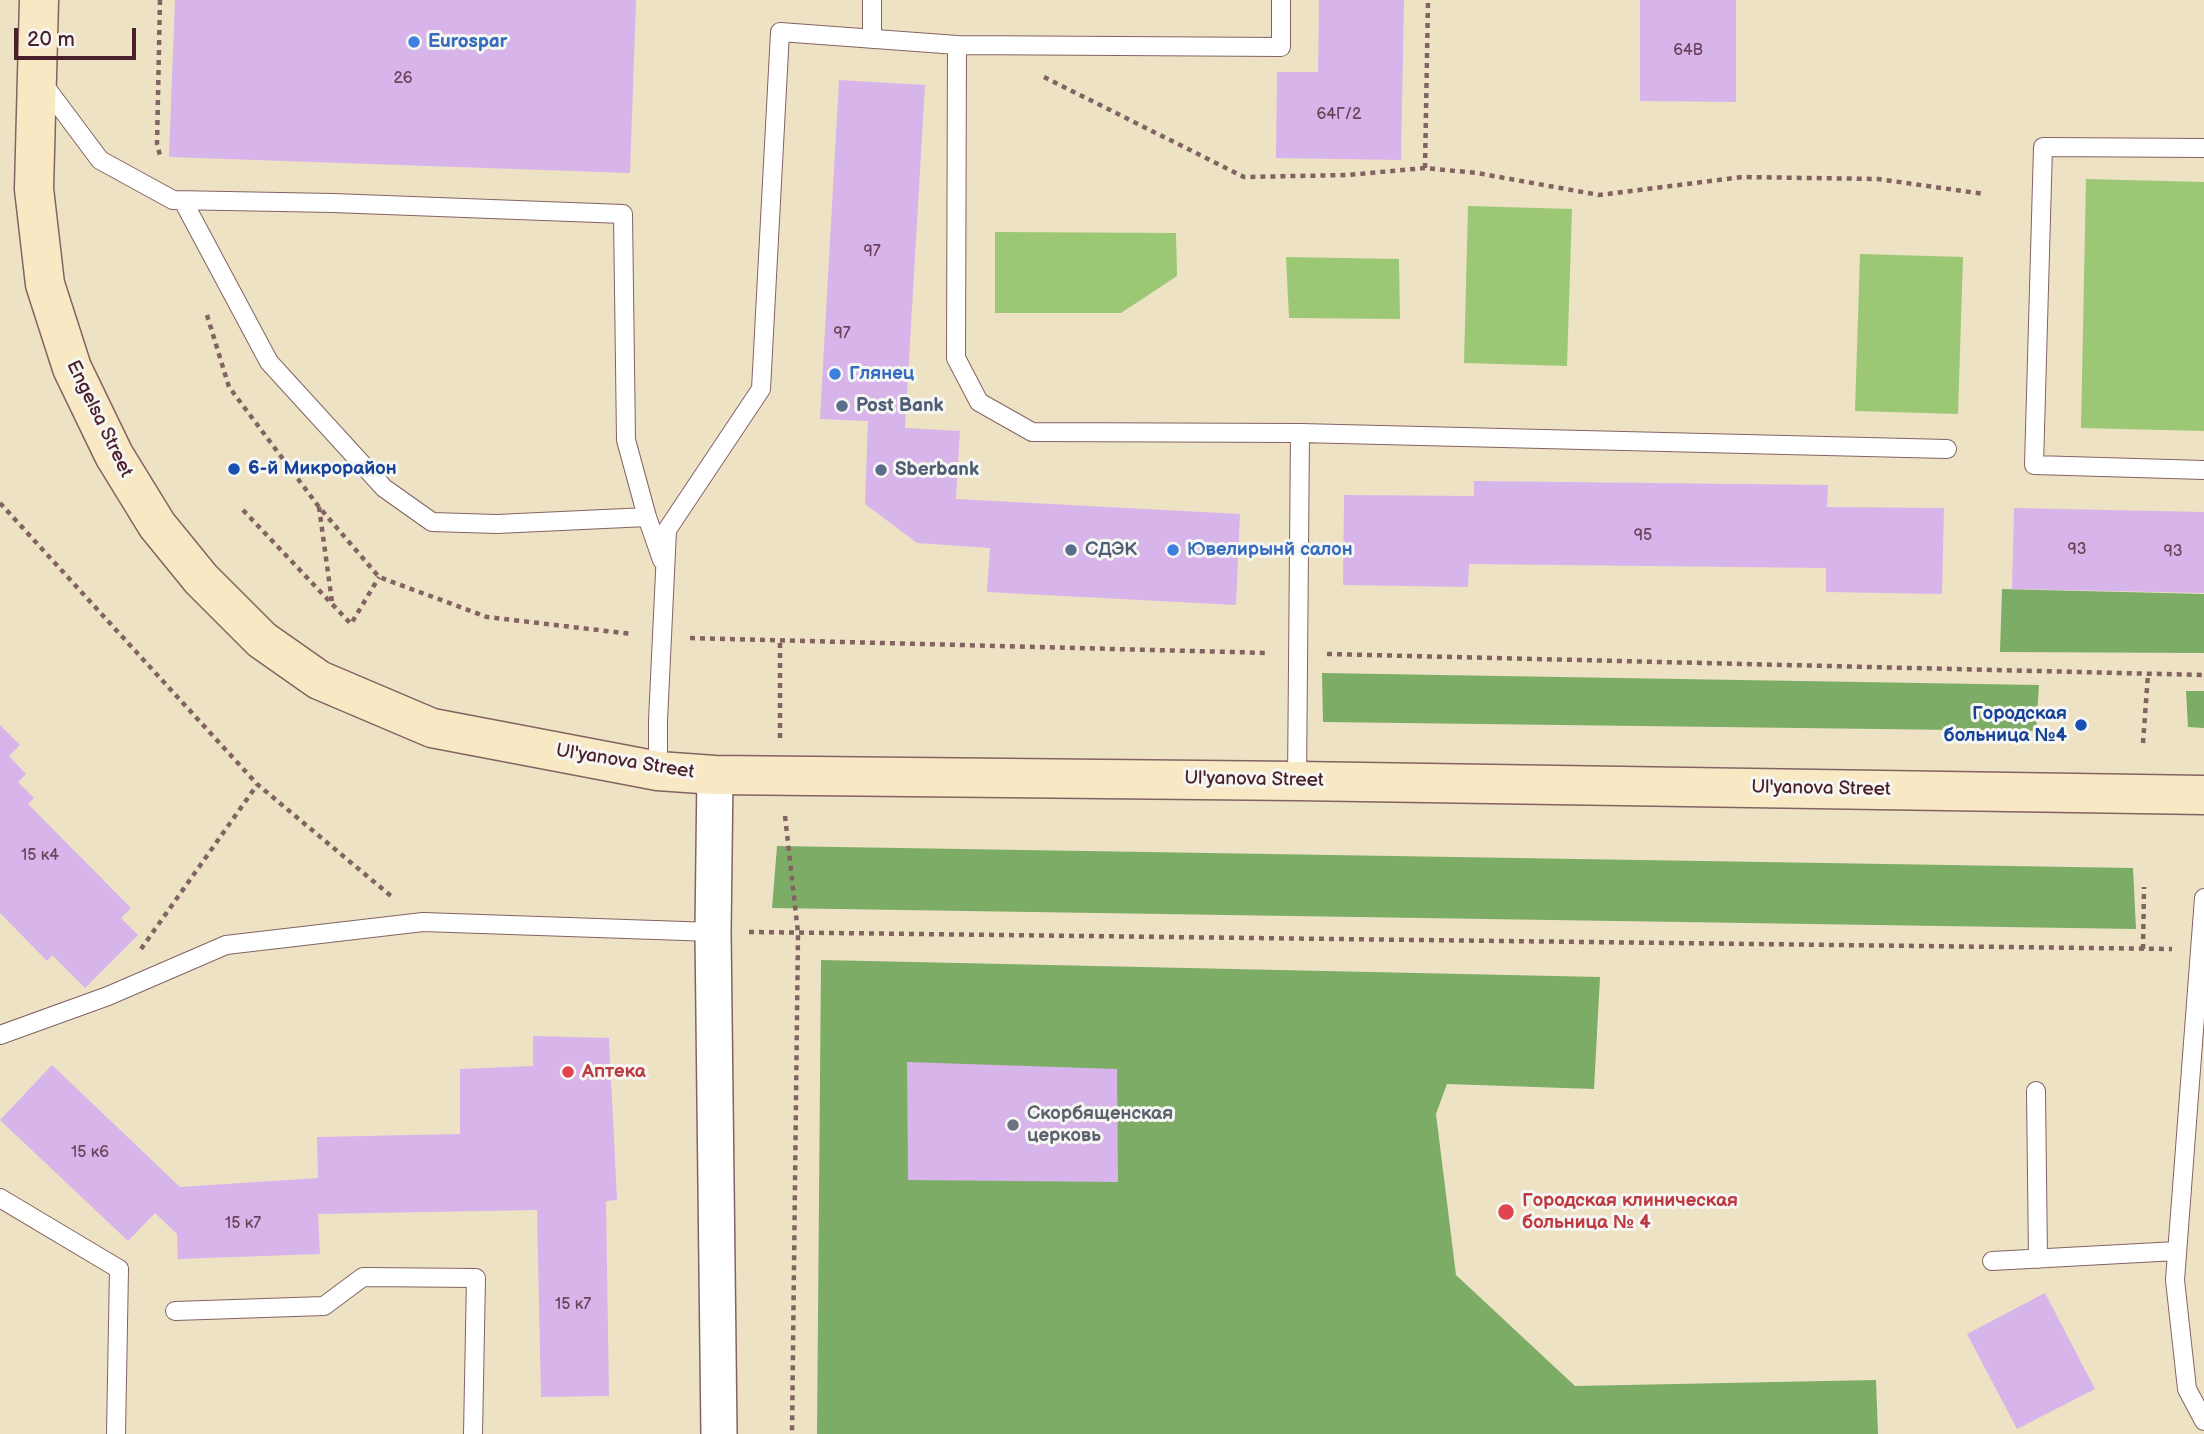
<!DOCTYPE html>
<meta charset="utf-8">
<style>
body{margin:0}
#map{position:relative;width:2204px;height:1434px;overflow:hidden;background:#eee2c5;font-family:"Balsamiq Sans",sans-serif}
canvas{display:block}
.scale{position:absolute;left:14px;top:28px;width:122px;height:32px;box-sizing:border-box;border:4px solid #4a1f2b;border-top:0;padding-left:9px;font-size:21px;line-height:24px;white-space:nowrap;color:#4a1f2b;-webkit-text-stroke:5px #f6f6f2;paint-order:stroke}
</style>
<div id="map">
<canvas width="2204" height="1434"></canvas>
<div class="scale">20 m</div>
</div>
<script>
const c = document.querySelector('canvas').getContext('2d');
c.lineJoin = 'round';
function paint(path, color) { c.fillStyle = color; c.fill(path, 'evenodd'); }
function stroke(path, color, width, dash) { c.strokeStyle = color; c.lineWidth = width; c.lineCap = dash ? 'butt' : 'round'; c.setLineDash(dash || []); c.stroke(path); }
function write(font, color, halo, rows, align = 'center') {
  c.font = font + ' "Balsamiq Sans",sans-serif'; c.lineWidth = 6; c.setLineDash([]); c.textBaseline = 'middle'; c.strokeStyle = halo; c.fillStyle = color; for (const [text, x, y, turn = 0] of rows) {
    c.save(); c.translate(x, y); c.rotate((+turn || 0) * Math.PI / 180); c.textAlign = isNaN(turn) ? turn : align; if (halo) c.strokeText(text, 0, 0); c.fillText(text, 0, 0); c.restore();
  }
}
paint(new Path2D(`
 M2086,179L2204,182V431L2081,428Z
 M1468,206L1572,209L1567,366L1464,363Z
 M995,232L1176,233L1177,276L1121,313H995Z
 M1860,254L1963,257L1958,414L1855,411Z
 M1286,257L1399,259L1400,319L1289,318Z`), '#9cc875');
paint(new Path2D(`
 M2002,589L2204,594V653L2000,652Z
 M1322,673L2039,685L2036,731L1323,722Z
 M2186,691H2204V728L2188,727Z
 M777,846L2133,868L2136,929L772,908Z
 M821,960L1600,977L1594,1089L1447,1084L1436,1114L1456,1275L1575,1386L1876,1380L1878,1434H817Z`), '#7dac66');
paint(new Path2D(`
 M175,0H636L630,173L169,157Z
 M1319,0H1404L1401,160L1276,158L1277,72H1318Z
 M1640,0H1736V102L1640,101Z
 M839,80L925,85L905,428L960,431L956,499L1240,514L1236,605L987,592L990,548L917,543L865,504L868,421L820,419Z
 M1474,481L1828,485L1827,507L1944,508L1942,594L1826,592V568L1469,564L1468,587L1343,585L1344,495L1474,496Z
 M2014,508L2204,512V593L2012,589Z
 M0,725L20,745L9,756L26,774L18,782L34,798L28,804L131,908L121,918L138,935L85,988L52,955L47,961L0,913Z
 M533,1036L609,1038L617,1200L606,1201L609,1396L541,1397L537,1210L318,1214L320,1254L178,1259L177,1234L155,1213L128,1241L0,1120L52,1065L180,1187L318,1178L317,1137L460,1134V1069L533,1066Z
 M907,1062L1117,1069L1118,1182L908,1180Z
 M2045,1293L2095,1389L2017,1429L1967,1334Z`), '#d7b4ea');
const service = new Path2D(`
 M872,39V0
 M957,45L1281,47V0
 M41,81L100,160L173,200L333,203L623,214L626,440L647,517L662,560
 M2204,148L2043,147L2034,465L2204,470
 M183,201L269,362L384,488L432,522L497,524L647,517
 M658,771V721L667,530L761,389L780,32L957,45L956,358L979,402L1032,432L1300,433
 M1297,781L1300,433L1947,449
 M2204,898L2175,1280L2187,1389L2204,1421
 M0,1035L108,996L226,945L423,922L713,932
 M2036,1091L2038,1259
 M0,1198L119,1269L116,1434
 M1992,1261L2177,1251
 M175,1311L324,1306L363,1277L476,1278L473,1434`);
const minor = new Path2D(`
 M715,775L713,932L719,1434`);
const secondary = new Path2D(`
 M39,0L34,189L45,284L72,368L114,455L157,525L201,579L262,640L319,680L432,728L658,771L715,775L1297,781L2204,795`);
stroke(service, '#836361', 20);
stroke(minor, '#836361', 38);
stroke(secondary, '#836361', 41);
stroke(new Path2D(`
 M160,0L157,144L161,159
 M1044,77L1244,177L1348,175L1425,168L1477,173L1599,195L1742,177L1878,179L1984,194
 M1425,168L1428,0
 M207,315L229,387L319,507L379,577L487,617L632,634
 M0,503L257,784L391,896
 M319,507L332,602
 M243,510L351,624L379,577
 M690,638L1269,653
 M1327,654L2204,675
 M780,738V642
 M2143,743L2148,674
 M785,816L798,933L792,1434
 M749,932L2172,949
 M141,949L257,785
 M2143,949L2144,887`), '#836361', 4.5, [5, 5]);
stroke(service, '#fff', 18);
stroke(minor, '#fff', 35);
stroke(secondary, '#f8e8c3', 38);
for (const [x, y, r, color] of [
 [414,42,7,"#3f7fe0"],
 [835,374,7,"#3f7fe0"],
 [842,406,7,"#5c6f8a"],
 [234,469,7,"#1a4fb4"],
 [881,470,7,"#5c6f8a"],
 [1071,550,7,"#5c6f8a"],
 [1173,550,7,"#3f7fe0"],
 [2081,725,7,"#1a4fb4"],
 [568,1072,7,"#e0444e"],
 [1013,1125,7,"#6b7280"],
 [1506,1212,9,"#e0444e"]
]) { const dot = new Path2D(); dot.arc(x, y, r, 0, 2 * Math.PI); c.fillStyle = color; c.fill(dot); stroke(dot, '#f6f6f2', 2.5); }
write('16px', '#6d445b', null, [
 ["64В",1688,51],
 ["26",403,79],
 ["64Г/2",1339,115],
 ["97",872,252],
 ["97",842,334],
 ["95",1643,536],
 ["93",2077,550],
 ["93",2173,552],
 ["15 к4",40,856],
 ["15 к6",90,1153],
 ["15 к7",243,1224],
 ["15 к7",573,1305]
]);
write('bold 19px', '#366cbe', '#f6f6f2', [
 ["Eurospar",428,42],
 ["Глянец",849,374],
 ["Ювелирынй салон",1187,550]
], 'left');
write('bold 19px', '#4e5e75', '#f6f6f2', [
 ["Post Bank",856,406],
 ["Sberbank",895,470],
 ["СДЭК",1085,550]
], 'left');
write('19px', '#4a1f2b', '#f6f6f2', [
 ["Engelsa Street",99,419,64],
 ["Ul'yanova Street",625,762,9],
 ["Ul'yanova Street",1254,780,1],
 ["Ul'yanova Street",1821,789,1]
]);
write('bold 19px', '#164399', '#f6f6f2', [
 ["6-й Микрорайон",248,469],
 ["Городская",2067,714,"right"],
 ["больница №4",2067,736,"right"]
], 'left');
write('bold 19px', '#be3a42', '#f6f6f2', [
 ["Аптека",582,1072],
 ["Городская клиническая",1522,1201],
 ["больница № 4",1522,1223]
], 'left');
write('bold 19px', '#5b616d', '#f6f6f2', [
 ["Скорбященская",1027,1114],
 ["церковь",1027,1136]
], 'left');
</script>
